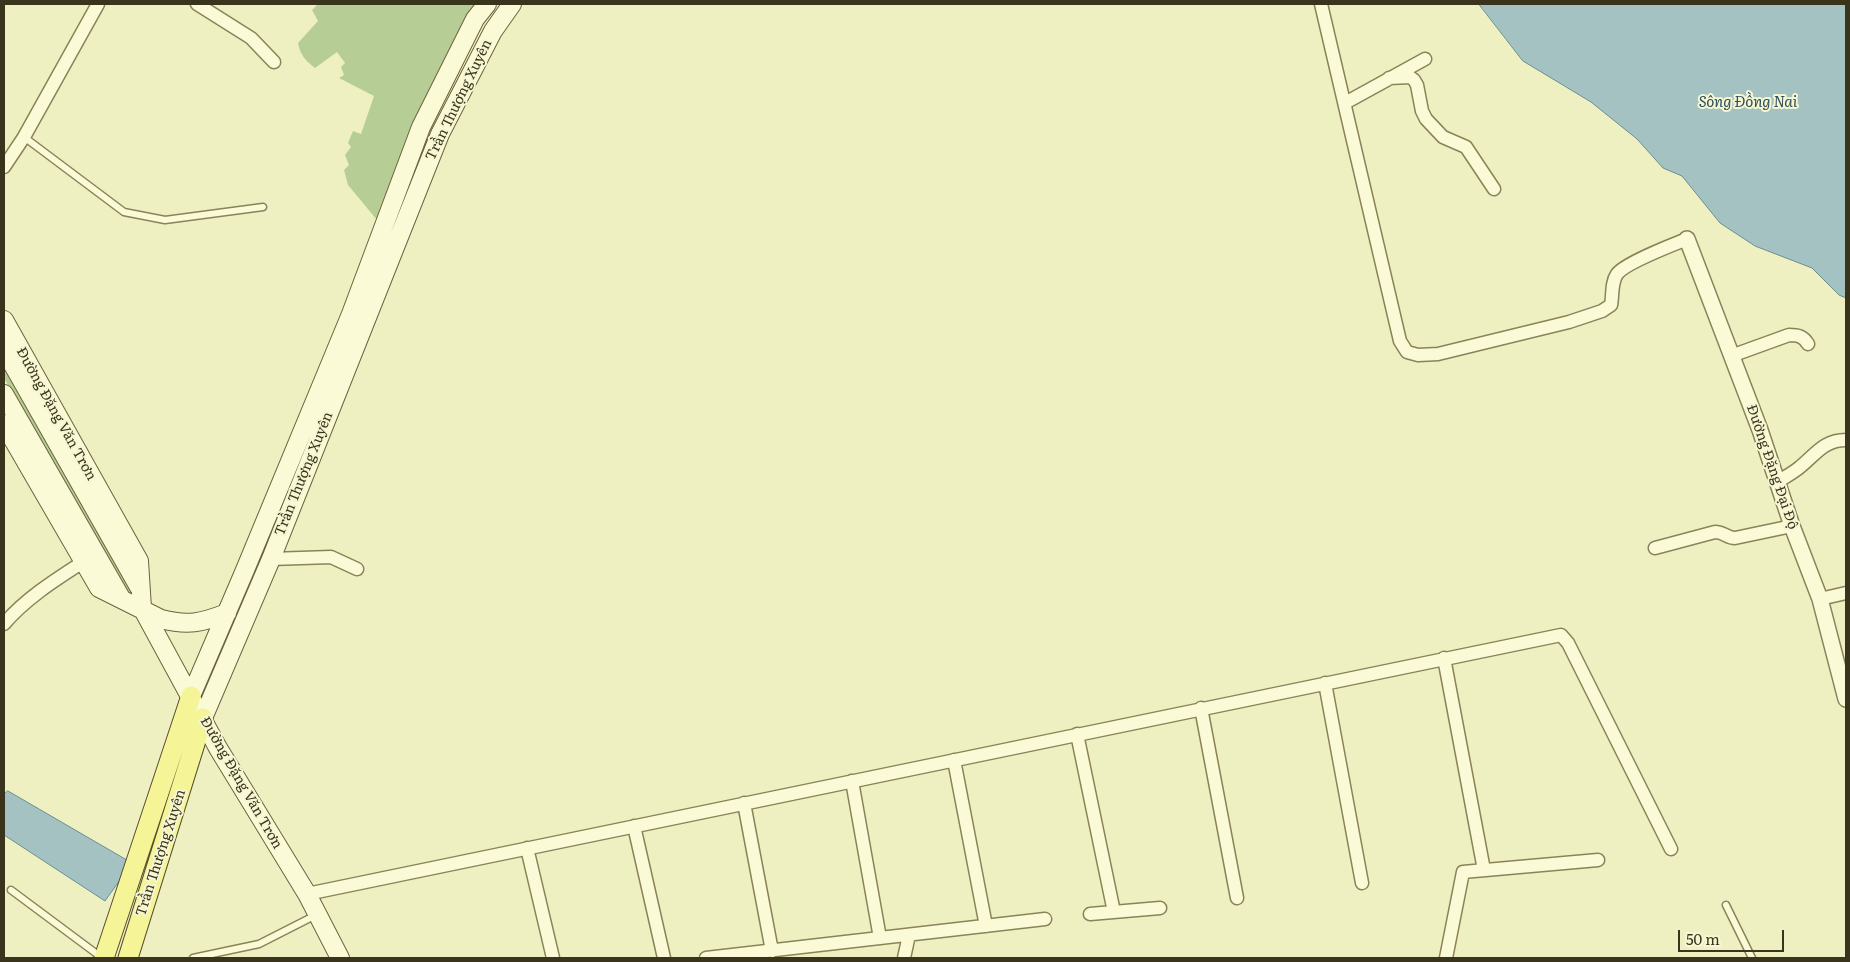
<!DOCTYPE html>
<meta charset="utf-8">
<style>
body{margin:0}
#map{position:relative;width:1850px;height:962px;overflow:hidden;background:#eff0c2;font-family:Literata,serif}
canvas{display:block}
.frame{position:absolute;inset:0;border:5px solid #3a341d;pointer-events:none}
.scale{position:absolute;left:1678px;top:930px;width:106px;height:22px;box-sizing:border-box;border:2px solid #3a341d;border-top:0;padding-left:6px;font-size:15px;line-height:18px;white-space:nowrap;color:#3a341d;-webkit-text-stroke:4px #f6f7d2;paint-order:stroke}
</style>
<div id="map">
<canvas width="1850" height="962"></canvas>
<div class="frame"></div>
<div class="scale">50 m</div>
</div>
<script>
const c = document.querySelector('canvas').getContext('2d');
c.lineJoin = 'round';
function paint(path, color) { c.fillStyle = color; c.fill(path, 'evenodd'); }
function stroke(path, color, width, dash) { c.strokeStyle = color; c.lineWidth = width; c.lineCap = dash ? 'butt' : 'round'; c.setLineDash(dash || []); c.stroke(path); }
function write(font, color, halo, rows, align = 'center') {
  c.font = font + ' Literata,serif'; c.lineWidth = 4; c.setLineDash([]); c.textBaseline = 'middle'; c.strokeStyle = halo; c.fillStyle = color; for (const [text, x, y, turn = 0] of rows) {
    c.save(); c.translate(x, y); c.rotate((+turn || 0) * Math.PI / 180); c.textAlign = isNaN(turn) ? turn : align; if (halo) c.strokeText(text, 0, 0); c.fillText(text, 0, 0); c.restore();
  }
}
paint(new Path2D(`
 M318,4H476L414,124L377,220L348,185L344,170L349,165L345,155L351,147L348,143L353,131L361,134L374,96L339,78L344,75L341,67L345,63L337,52L315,68C306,61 300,55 298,43L318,21L312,10Z
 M4,365L133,592V595L127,592L4,378Z`), '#b6ce95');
const water = new Path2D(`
 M1479,4H1846V298L1839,295L1812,268L1755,246L1720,223L1682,176L1663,168L1637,139L1591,102L1523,61Z
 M8,791L132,863L105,901L4,835V794Z`);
paint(water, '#a5c2c2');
stroke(water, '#6b8e91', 1);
const service = new Path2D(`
 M24,137L124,212L165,220L263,207
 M11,890L101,957
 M1726,905L1752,958
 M193,958L259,944L316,915`);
const minor = new Path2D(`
 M197,4L251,38L274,62
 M1321,4L1400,341L1407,352L1418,355L1438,354L1569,322L1602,311L1611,305C1613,295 1611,283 1617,274C1625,263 1672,245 1687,239
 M1389,78L1410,77L1414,80L1417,85L1422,111L1426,119L1443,137L1466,147L1494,189
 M1345,103L1425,59
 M4,167L24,137L98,4
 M1731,356L1789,335C1798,335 1803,336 1808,344
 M1777,482C1785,477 1793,473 1800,467C1816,454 1824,440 1846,440
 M1655,548L1715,532C1724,532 1727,538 1735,538L1792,526
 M271,559L331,557L357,569
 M1820,599L1846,593
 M4,624C25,599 55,580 83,562
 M1444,658L1484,870
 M1325,683L1362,883
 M1201,708L1237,898
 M1077,734L1114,912
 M954,760L986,926
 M852,781L880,938
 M744,803L772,951
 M634,826L664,958
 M527,848L553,958
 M307,894L1561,635L1568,643L1671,849
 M1090,914L1160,908
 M706,958L1045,919
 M904,958L909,935
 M1446,958L1463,872L1598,860`);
const tertiary = new Path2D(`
 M1687,239L1760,430L1792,526L1820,599L1846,699`);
const secondary = new Path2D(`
 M4,320L139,561L142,608L218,748L307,894L340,958
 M4,349L139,587
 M4,394L121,598
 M4,424L99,588L161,619C188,626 201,623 227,613
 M191,696L245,570L351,314L421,127L475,19L487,4
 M203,718L271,559L440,134L493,31L512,4`);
const primary = new Path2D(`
 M104,958L191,696
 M128,958L203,718`);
stroke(service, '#8b8358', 9);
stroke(minor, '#8b8358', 15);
stroke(tertiary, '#8b8358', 18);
stroke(secondary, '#6c633c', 20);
stroke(primary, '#584e2d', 21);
stroke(service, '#fafad6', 6);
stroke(minor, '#fafad6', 12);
stroke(tertiary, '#fafad6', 15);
stroke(secondary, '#fafad6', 18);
stroke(primary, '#f5f598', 19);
write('14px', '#3a341d', '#f6f7d2', [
 ["Trần Thượng Xuyên",459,100,-64],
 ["Đường Đặng Văn Trơn",56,414,61],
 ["Đường Đặng Đại Độ",1772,467,71],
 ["Trần Thượng Xuyên",304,474,-68],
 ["Đường Đặng Văn Trơn",241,783,60],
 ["Trần Thượng Xuyên",161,853,-72]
]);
write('italic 15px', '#2c4f5a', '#f6f7d2', [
 ["Sông Đồng Nai",1748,103]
]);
</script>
